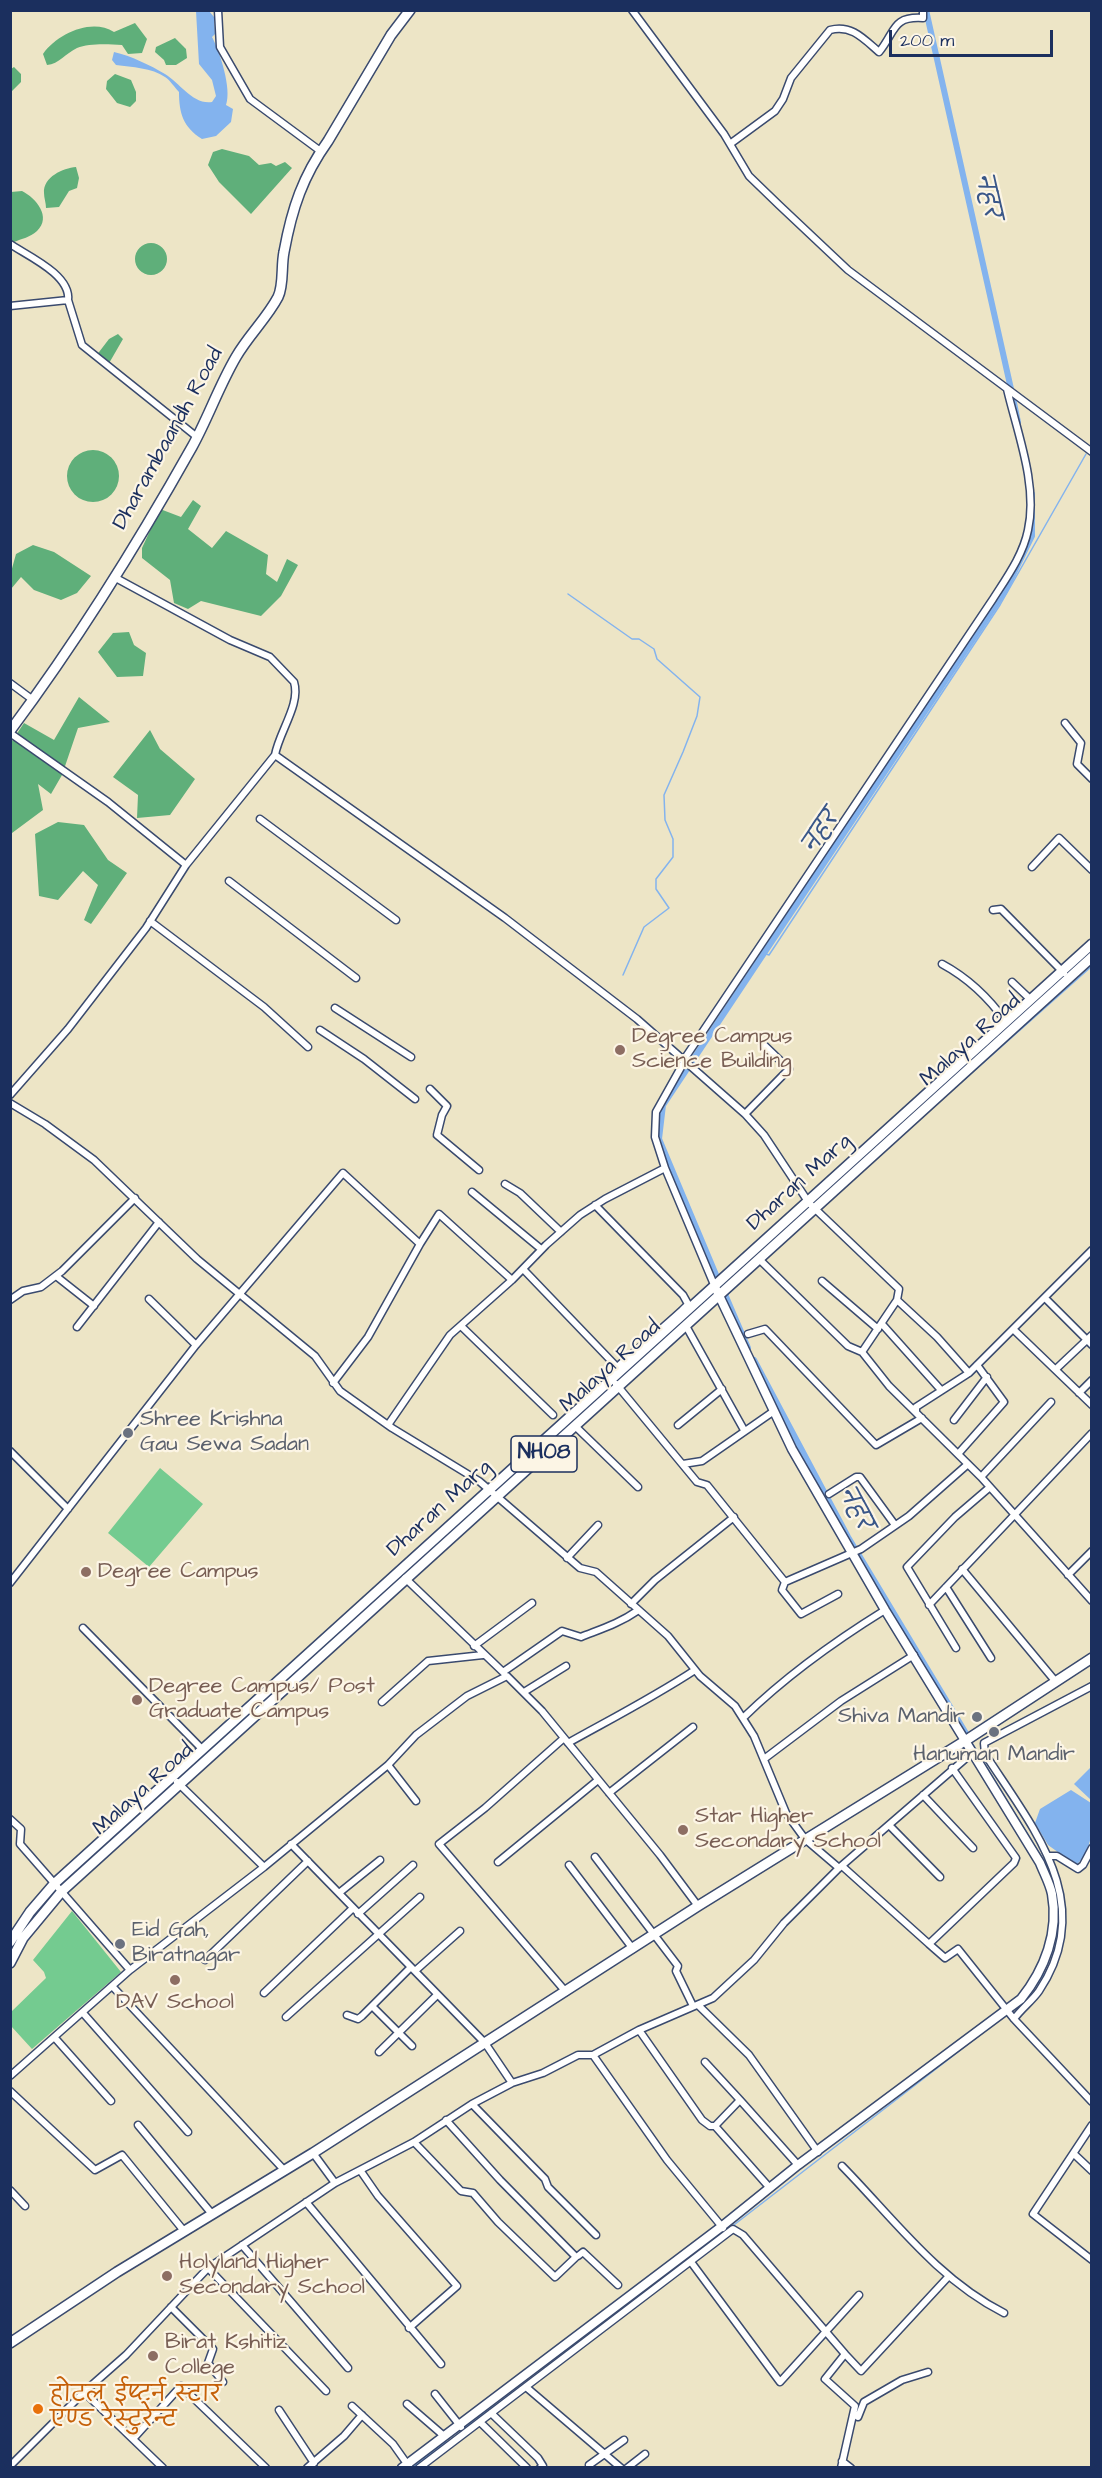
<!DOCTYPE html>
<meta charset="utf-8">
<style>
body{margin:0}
#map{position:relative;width:1102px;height:2478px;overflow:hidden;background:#ede5c6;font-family:"Architects Daughter",sans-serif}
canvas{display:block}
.frame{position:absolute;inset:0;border:12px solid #1b2f5e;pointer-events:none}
.scale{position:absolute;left:889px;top:30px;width:164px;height:27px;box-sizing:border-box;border:3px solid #1b2f5e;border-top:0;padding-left:8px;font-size:18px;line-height:21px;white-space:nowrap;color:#1b2f5e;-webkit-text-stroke:4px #fcf5e5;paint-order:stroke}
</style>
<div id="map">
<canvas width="1102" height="2478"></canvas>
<div class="frame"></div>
<div class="scale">200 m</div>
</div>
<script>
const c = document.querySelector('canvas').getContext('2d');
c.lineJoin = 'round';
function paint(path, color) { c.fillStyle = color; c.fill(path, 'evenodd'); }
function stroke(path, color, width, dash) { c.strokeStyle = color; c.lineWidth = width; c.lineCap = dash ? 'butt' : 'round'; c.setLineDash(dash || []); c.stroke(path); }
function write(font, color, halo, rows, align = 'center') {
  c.font = font + ' "Architects Daughter","Playpen Sans Deva",sans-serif'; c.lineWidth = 4.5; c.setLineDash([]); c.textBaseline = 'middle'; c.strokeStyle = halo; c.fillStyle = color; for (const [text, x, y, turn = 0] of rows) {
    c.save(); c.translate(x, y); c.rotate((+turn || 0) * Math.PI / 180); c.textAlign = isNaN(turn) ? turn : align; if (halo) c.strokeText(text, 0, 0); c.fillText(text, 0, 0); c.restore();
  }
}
paint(new Path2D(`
 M160,1468L203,1504L149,1567L108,1533Z
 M72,1911L121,1972L32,2049L11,2026V2012L46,1978L44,1972L33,1960Z`), '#74cb90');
paint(new Path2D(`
 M135,23L147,39L142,53L128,54L122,45C108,44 89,43 77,48C66,53 59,64 47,65L43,54C58,33 92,18 114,32Z
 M175,38L186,49L187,58L176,65H166L164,60L155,52L156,47Z
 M14,67L21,74V82L11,92V69Z
 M115,74L131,80L136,92V101L130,107L117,103L106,89L107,81Z
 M222,149L249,156L259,165L271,163L276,166L285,162L292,168L251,214L219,182L208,165L213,152Z
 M76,167L79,178L77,188L69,191L59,207L46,208C46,203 44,198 44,193C43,177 63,168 76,167Z
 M22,191C36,198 52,217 37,231C31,237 21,239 14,242L11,240V192Z
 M135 259a16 16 0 1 1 32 0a16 16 0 1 1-32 0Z
 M118,334L123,339L108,365L96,356L109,339Z
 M67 476a26 26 0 1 1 52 0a26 26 0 1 1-52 0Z
 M193,500L201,506L188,529L212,548L226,531L268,555L266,574L277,582L287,559L298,565L281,596L261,616L201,601L188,609L174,603L170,580L142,558V548L160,509L181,517Z
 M33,545L54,552L91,576L77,593L61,600L34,590L21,577L11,589V572L16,554Z
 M129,632L134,645L146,653L143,676L117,677L98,652L113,633Z
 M79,697L110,722L78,728L62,775L51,794L38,784L43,810L12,833L10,744L24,723L54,740Z
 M150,730L160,749L195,779L170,815L137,818L138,795L113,777Z
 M58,822L84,825L108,860L127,873L91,924L84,920L98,885L83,871L58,900L39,896L35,834Z`), '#5faf7a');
paint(new Path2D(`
 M196,11H209L214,17L215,34L212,37C220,52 232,89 226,105L233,109L231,122L216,136L202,139C183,127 179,113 179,92C174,87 171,81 165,77C152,68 132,67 116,65L112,60L114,52C131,56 150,65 165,74C180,83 193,105 212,102L216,96L212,80L199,64Z
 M1091,1767V1800L1074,1784Z
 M1071,1790L1091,1803C1091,1825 1095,1850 1076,1865L1048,1845L1035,1823L1040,1809Z`), '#83b3ee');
stroke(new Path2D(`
 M1090,447L1092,444
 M568,594L632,639H639L654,649L657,659L700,697L697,716L683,752L664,795L665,820L673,839V857L656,879V889L669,908L644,927L623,975
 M763,953L769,955L773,949L1000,605L1086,454
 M938,1103L1092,966
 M725,1297L761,1263
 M972,1743L1049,1869
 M1058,1933L1059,1923
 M1052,1959L1055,1949
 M1028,1997L1044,1974
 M704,2248L1002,2018
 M464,2428L540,2372
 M448,2439L460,2430`), '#83b3ee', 1.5);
stroke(new Path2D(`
 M926,10L1011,389
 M1013,398L1018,422
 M719,1282L659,1139L663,1105L1005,591L1032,536V494
 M724,1292L748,1348
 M754,1360L848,1537L967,1735
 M411,2468L444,2442`), '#83b3ee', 6);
const street = new Path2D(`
 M218,10L220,47L250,99L319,150
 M632,10L724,134L749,176L779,205L848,270L1092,452
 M730,144L775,111L783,99L791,78L830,30C851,24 864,39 879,52C896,31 892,16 923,18V10
 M10,244C28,256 71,275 68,300
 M10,306L68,300L82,345L197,437
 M10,683L33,700
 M1065,723L1081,743L1077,764L1092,779
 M10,733L108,802L186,865
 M275,755L505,918L637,1019L745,1114L764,1135L809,1203L899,1289L897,1300L862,1352L889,1386L981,1477L1092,1601
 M260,819L396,920
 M1032,867L1059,838L1092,870
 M229,881L356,978
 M993,910L1001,909L1064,973
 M150,921L264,1007L308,1047
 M942,964C968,978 989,998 1006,1022
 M1012,982L1031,1000
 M335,1008L411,1057
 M320,1030L364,1059L415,1099
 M683,1061L993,599C1007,577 1023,555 1028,530C1038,485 1017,432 1007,389
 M684,1062L656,1112L655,1137L665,1168L715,1287
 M430,1089L447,1106L442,1115L437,1135L479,1170
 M10,1095L68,1029L146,928L186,865L275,755C279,732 301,704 294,682L270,657L230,640L114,577
 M10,1103L45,1124L94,1160L197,1259L315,1356L340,1391L392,1428L479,1481L580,1568L596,1572L668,1636L700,1676L735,1706L754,1736L786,1813L805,1839L839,1868
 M745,1114L789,1069L762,1043
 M505,1184L520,1193L561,1232
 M472,1192L541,1249
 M420,1244L439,1214L512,1280
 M760,1260L848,1346L862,1352
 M523,1269L617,1367C627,1358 685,1309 688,1304L683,1295L595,1205
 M56,1276L94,1306
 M822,1281L878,1329
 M1045,1298L1092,1345
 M149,1299L196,1345
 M10,1300L23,1291L41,1287L62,1271L135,1198
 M897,1300L937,1337L969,1373
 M882,1324L941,1390
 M461,1326L553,1415
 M686,1326L744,1430
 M77,1327L159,1222
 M1013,1329L1092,1405
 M748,1334L765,1329L876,1445L922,1418
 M1056,1369L1092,1335
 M616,1384L697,1482L707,1485L785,1582L861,1549L909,1516L968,1464
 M1079,1393L1092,1380
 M916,1412V1407L969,1373L1092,1250
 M954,1420L987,1377
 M388,1425L450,1335L512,1280L546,1245L580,1215L605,1199L665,1168
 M678,1425L722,1389
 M575,1426L638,1487
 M10,1451L68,1509
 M958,1454L1004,1402L977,1365
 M683,1464L702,1461L774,1411
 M981,1477L1051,1402
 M829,1494L856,1477H860L895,1525
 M567,1558L598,1525
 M962,1569L1056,1682
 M1068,1575L1092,1551
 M405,1578L504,1673
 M785,1582L782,1590L801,1614L838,1594
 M10,1583L196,1345L343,1173L420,1244L368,1337L333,1383
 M946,1587L991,1658
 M631,1604L655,1580L734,1517
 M929,1605L1092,1433
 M83,1628L203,1750
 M474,1646L532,1603
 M956,1648L907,1567L955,1517L990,1487
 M503,1672L562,1631L581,1637C601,1629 620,1623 637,1611
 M524,1692L566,1666
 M382,1702L428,1661L483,1655
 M744,1717C786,1676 835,1641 885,1610
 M564,1738L485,1808L439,1844L566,1992
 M568,1743C611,1719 654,1697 695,1670
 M764,1759L841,1701L914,1655
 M388,1765L416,1801
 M177,1782L264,1867
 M609,1793L693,1727
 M923,1795L973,1848
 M10,1819L21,1829L20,1844L130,1970L264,1867L388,1765L416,1735L467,1696L507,1676L542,1711L660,1855L698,1906
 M889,1825L940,1877
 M291,1844L485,2043L512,2083L543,2073L578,2055H593L639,2030L713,1998L754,1960L784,1923L839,1868L972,1753
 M1049,1856H1057L1078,1869L1083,1865L1092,1848
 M595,1857L678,1966L676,1971L693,2006
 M498,1862L598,1780
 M569,1865L633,1949
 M842,1866L929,1944L1014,1863L1016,1858L952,1768
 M339,1893L380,1860
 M358,1914L413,1865
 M929,1944L945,1958L958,1949L1014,2019L1092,2102
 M205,1960L308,1861
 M415,1971L460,1931
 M112,1986L285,2171
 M264,1993L353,1908
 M698,2005L749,2055L818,2152
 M373,2007L412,2046
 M83,2013L188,2132
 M347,2015L358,2019L362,2016L411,1967
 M286,2017L420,1897
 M1014,2019C1021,2009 1032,2001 1039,1991C1098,1903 1033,1828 985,1754L984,1743L1092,1686
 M639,2030L702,2120L710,2126H715L740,2100L705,2062
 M55,2038L111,2101
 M379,2052L437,1995
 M593,2055L667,2160L723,2228
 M10,2076L130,1970
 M10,2091L95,2170L122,2155L184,2231
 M740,2100L798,2165
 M472,2104L545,2179L548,2187L596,2235
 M138,2125L212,2214
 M1092,2125L1033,2214L1092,2260
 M715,2126L769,2187
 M414,2142L461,2191L473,2193L498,2222L555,2277L576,2257L500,2180L446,2120
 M313,2153L335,2183
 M1074,2154L1092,2171
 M842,2166C893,2218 937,2279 1004,2313
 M360,2170L378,2196L457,2286L409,2328
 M10,2190L25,2206
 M306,2202L441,2364
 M242,2245L348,2368
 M578,2256L583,2252L618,2285
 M691,2262L780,2382L859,2295
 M208,2268L326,2391
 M171,2307L213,2349L208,2363L223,2382
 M845,2354L861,2371L949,2276
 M526,2387L621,2468
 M84,2392L163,2468
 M435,2394L461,2427
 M407,2404L444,2436
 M352,2406L393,2444L410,2468
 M279,2410L314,2463
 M491,2413L538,2458L543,2466L540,2468
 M858,2417L864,2402L902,2380L928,2372
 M480,2422L527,2468
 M133,2439L181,2386L266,2468
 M842,2461L851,2468
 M589,2465L624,2440
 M10,2466L84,2392L126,2355L208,2268L335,2183L414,2142L472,2104L512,2083
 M307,2468L344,2436L362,2415
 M419,2468L733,2229L743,2235L845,2354L825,2379L855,2406L841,2468
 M627,2468L645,2454`);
const secondary = new Path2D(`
 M402,2468L721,2227L798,2165L1021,1999C1045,1969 1059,1932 1052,1894C1050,1884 1044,1873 1040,1863L885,1610L792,1449L715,1287`);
const primary = new Path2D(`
 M10,731C77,641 137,545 192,447C208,418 219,386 236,357C248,336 267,318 278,297C284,285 281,266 284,252C292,208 303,176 328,141L391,35L410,10
 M10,1942L30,1912L55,1883L1092,944
 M10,1963L23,1938L62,1891L1092,957
 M10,2343L117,2272L313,2153L698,1906L968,1739L1092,1658`);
stroke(street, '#3a4a6e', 9);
stroke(secondary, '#3a4a6e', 11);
stroke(primary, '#3a4a6e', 12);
stroke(street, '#fff', 6);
stroke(secondary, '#fff', 8);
stroke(primary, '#fff', 9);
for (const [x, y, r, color] of [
 [620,1050,6,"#8d6e63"],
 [128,1433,6,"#6b7280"],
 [86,1572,6,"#8d6e63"],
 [137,1700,6,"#8d6e63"],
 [977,1717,6,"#6b7280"],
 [994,1732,6,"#6b7280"],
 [683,1830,6,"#8d6e63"],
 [120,1944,6,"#6b7280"],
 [175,1980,6,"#8d6e63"],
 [167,2276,6,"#8d6e63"],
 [153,2356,6,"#8d6e63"],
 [38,2409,6,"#e8710a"]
]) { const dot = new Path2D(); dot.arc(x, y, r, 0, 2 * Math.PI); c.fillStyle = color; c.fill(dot); stroke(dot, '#fcf5e5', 2); }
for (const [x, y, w] of [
 [544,1454,66]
]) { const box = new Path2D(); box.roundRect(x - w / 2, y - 18, w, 36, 4.5); c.fillStyle = '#fcf5e5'; c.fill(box); stroke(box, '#1b2f5e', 1.5); }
write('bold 21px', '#1b2f5e', null, [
 ["NH08",544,1454]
]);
write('22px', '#1b2f5e', '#fcf5e5', [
 ["Dharambaandh Road",169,439,-61],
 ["Malaya Road",971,1041,-42],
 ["Dharan Marg",800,1183,-42],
 ["Malaya Road",611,1367,-42],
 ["Dharan Marg",440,1509,-42],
 ["Malaya Road",144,1790,-42]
]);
write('22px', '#785e54', '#fcf5e5', [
 ["Degree Campus",632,1037],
 ["Science Building",632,1062],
 ["Degree Campus",98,1572],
 ["Degree Campus/ Post",149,1687],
 ["Graduate Campus",149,1712],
 ["Star Higher",695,1817],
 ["Secondary School",695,1842],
 ["DAV School",175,2003,"center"],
 ["Holyland Higher",179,2263],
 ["Secondary School",179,2288],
 ["Birat Kshitiz",165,2343],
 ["College",165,2368]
], 'left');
write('22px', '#5b616d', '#fcf5e5', [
 ["Shree Krishna",140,1420],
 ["Gau Sewa Sadan",140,1445],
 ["Shiva Mandir",965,1717,"right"],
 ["Hanuman Mandir",994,1755,"center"],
 ["Eid Gah,",132,1931],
 ["Biratnagar",132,1956]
], 'left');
write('22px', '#c56008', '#fcf5e5', [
 ["होटल ईष्टर्न स्टार",50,2396],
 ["एण्ड रेस्टुरेन्ट",50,2421]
], 'left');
write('italic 24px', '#3a5789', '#fcf5e5', [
 ["नहर",986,196,77],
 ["नहर",822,833,-56],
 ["नहर",854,1509,62]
]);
</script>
